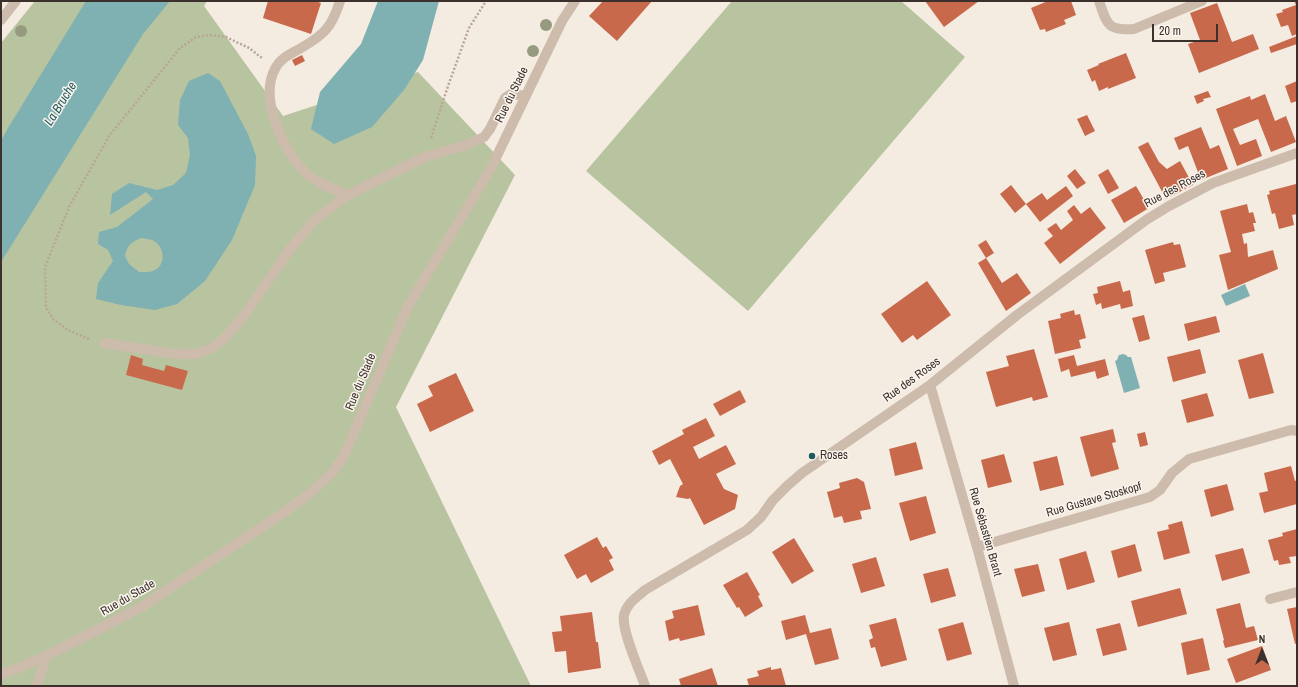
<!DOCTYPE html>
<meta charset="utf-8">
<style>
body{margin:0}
#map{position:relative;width:1298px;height:687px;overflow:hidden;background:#f4ebe1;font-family:"Archivo Narrow",sans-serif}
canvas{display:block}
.frame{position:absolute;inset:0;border:2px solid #3b302b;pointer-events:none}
.north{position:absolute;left:1242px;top:631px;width:40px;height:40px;-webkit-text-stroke:3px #fbf5ee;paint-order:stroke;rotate:0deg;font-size:11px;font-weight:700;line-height:16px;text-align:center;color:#3b302b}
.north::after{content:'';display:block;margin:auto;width:14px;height:18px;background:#3b302b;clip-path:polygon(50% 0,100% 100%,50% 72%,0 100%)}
.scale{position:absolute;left:1152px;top:24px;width:66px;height:18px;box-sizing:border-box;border:2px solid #3b302b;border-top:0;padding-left:5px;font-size:12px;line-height:14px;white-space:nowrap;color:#3b302b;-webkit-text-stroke:3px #fbf5ee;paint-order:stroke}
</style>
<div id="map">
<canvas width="1298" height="687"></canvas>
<div class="frame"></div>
<div class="north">N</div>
<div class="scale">20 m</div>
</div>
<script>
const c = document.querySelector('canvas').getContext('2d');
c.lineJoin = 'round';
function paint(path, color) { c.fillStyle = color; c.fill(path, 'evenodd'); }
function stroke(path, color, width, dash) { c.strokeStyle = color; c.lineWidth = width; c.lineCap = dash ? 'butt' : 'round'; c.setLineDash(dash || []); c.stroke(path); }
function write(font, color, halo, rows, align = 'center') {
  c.font = font + ' "Archivo Narrow",sans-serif'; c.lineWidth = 3; c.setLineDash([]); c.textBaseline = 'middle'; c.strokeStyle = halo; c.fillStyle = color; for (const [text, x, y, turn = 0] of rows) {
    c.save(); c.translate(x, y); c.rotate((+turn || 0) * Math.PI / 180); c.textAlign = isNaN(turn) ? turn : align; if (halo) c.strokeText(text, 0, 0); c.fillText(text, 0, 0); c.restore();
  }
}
paint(new Path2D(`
 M35,1H207L204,6L283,116L418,72L515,175L396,407L531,686H1V43Z
 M732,1H901L965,57L748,311L586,171Z`), '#b8c4a0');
paint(new Path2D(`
 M86,1H170L143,34L1,262V141L8,128Z
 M378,1H439L423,60L404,90L372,127L334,144L311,129L320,92L361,44Z
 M208,73L220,81L248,134L256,156L255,185L232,240L205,281L177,304L155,310L121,305L96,299L98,283L113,261L108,250L98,244L99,232L117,227L153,199L146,192L110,215L112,194L129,183L157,190L173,185L186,173L190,155L188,138L178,125L180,100L189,81ZM142,238C145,239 151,239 154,241C163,246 166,261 158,268C152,273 146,272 139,272L129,264L125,256C127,246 131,241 142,238Z
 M1245,284L1250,296L1226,306L1221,295Z
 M1123,354L1126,355L1128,357H1131L1140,388L1124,393L1115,361L1117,360L1119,355Z`), '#7fb0b2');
paint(new Path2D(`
 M268,1H315L321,3L311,34L263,18Z
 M603,1H652L617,41L589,16Z
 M925,1H979L944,27Z
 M1048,1H1071L1076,15L1064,20L1066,24L1046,32L1045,29L1040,30L1031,8Z
 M1294,1H1297V34L1292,36L1288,25L1281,27L1276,14L1283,12L1282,10L1296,5Z
 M1217,3L1232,42L1253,34L1259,49L1199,73L1188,44L1200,40L1190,13Z
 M1297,36V44L1271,53L1269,47Z
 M1126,53L1136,78L1108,89V87L1099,91L1095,80L1092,82L1087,70L1099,65L1098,64Z
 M302,55L305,61L295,66L292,60Z
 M1297,81V101L1291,103L1285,86Z
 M1208,91L1211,97L1203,99L1204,101L1197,104L1194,96Z
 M1265,94L1275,121L1286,116L1296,142L1271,152L1258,119L1233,129L1240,145L1256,139L1262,156L1237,166L1216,109L1250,96L1251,100Z
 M1087,115L1095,131L1085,136L1077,119Z
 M1201,127L1210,149L1219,145L1228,169L1201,180L1188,146L1179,150L1174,138Z
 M1148,142L1159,162L1167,169L1180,161L1193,185L1166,199L1138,147Z
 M1075,169L1086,183L1077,189L1067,176Z
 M1108,169L1119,188L1108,194L1098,175Z
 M1296,184L1297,189V214L1292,215L1294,225L1279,229L1275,213L1272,214L1267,195L1270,194L1269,191Z
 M1011,185L1026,204L1042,193L1047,200L1066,186L1073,196L1040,222L1026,204L1015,213L1000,194Z
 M1136,186L1149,208L1124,223L1111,200Z
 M1247,204L1249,213L1253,212L1256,223H1253L1255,231L1242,234L1244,244L1247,243L1248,257L1273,250L1278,269L1228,290L1219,255L1231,252L1220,211Z
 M1074,205L1081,214L1090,207L1106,228L1060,264L1044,243L1053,236L1047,229L1056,223L1061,230L1073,220L1067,211Z
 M986,240L994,253L986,258L1002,283L1017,273L1031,293L1006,311L978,263L986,258L978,245Z
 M1173,242L1174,245L1180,244L1186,267L1163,273L1165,281L1155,284L1145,250Z
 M927,281L951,315L917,340L913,335L902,343L881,314Z
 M1120,281L1123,292L1130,290L1133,306L1121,309L1120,304L1102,309L1101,303L1096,305L1093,294L1098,293L1097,287Z
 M1074,310L1075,315L1080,314L1086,338L1079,340L1081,348L1055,354L1048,321L1061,318L1060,314Z
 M1144,315L1150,339L1139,342L1132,318Z
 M1216,316L1220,332L1188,341L1184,324Z
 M1034,349L1048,397L1033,401L1032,397L996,407L986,372L1009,366L1006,356Z
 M1200,349L1206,373L1173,382L1167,357Z
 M1263,353L1274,393L1249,399L1238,360Z
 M131,355L143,359L142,365L164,371L166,365L188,371L182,390L126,375Z
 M1074,355L1077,366L1105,359L1109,375L1097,379L1095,371L1071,377L1069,369L1061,372L1058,359Z
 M456,373L474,411L430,432L417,404L433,396L428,386Z
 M740,390L746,402L720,416L713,404Z
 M1207,393L1214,416L1187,423L1181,400Z
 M706,418L715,436L693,447L699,459L726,445L736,464L716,474L724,489L738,495L735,509L704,525L690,498L688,499L676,497L680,486L683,484L670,459L659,465L652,451L684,434L682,430Z
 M1113,429L1116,442L1112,443L1119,469L1091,477L1080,437Z
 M1145,432L1148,445L1140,447L1137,434Z
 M916,442L923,469L895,476L889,449Z
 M1004,454L1012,482L988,488L981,460Z
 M1057,456L1064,485L1040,491L1033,462Z
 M1291,466L1295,481L1297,480V504L1264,513L1259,493L1268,491L1264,473Z
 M857,478L864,482L871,509L860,511L862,519L844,523L842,516L834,518L827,492L840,488L839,483Z
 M1227,484L1234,510L1211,517L1204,490Z
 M926,496L936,533L910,541L899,503Z
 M1182,521L1190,553L1164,560L1157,532L1169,529L1168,525Z
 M1297,529V556L1289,557L1291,563L1279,565L1278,560L1274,561L1268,540L1283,536L1282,533Z
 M597,537L603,548L606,546L613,558L609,560L614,570L591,583L586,574L577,579L564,555Z
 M794,538L814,571L792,584L772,552Z
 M1135,544L1142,571L1118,578L1111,551Z
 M1243,548L1250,573L1222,581L1215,555Z
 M1086,551L1095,582L1067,590L1059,559Z
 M876,557L885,586L861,593L852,564Z
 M1038,564L1045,591L1022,597L1014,569Z
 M948,568L956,596L931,603L923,574Z
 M747,572L760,595L758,596L763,606L745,617L739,607L737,608L723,585Z
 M1180,588L1187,614L1138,627L1131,601Z
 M1240,603L1246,628L1254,626L1258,640L1225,648L1223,641L1224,640L1216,609Z
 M698,605L705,635L680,641L679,638L669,641L665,621L674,618L672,611Z
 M1297,607V643L1295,644L1287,609Z
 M592,612L596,642H598L601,668L568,673L566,651L555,652L552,632L562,631L560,616Z
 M805,615L810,633L831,628L839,659L815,665L806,634L786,640L781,621Z
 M896,618L907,660L881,667L875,647L871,648L869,640L873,638L869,625Z
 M963,622L972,654L947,661L938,629Z
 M1069,622L1077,655L1053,661L1044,628Z
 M1120,623L1127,650L1103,656L1096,629Z
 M1203,638L1210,670L1187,675L1181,643Z
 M1262,646L1271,670L1236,683L1227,659Z
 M771,667V670L781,668L786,686H749L747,679L759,676L757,671Z
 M712,668L718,686H681L679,679Z`), '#c8694b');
stroke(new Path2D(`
 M431,138L448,86L469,28L486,1
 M89,339L68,330L54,320L46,308L45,267L69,207L109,136L180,48L196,37L210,35L226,37L249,48L262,58`), '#b9a596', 2.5, [2, 2]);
stroke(new Path2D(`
 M340,1C332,27 324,35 301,48C291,54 280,58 275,69C259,98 283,151 305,172C317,183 333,189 348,195
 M104,343L176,354H195L210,349L224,339L246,313L290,249L314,221L331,207L348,195L425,157L466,145L484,137L490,129L505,98L511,94L526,96`), '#cdbbac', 10);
stroke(new Path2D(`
 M1099,1C1107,24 1107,31 1134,29L1202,1
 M930,385L977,547L1014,686
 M977,547L1150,497L1160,490L1172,473L1189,459L1291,430L1297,431
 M1270,599L1297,592
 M1,675L46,656L140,608L283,513L309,494L332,473L342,459L353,435L408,306L491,168L562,21L575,1
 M37,686L46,656
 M645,686C640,671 621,630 624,615C627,603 637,597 645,590L747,530L761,517L773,500L787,486L802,473L930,385L1017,315L1146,220L1169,206L1213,183L1297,153`), '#cdbbac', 10);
stroke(new Path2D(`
 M1,20L16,1`), '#cdbbac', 10);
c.fillStyle = '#969b7f';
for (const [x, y] of [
 [546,25],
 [21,31],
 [533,51]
]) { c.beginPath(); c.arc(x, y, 6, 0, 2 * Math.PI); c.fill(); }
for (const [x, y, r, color] of [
 [812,456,4,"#1f5a5e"]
]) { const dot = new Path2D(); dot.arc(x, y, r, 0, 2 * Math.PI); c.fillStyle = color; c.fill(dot); stroke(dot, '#fbf5ee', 1.5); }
write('12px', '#3b302b', '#fbf5ee', [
 ["Rue du Stade",512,95,-64],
 ["Rue des Roses",1175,189,-28],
 ["Rue des Roses",912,380,-36],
 ["Rue du Stade",361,382,-67],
 ["Rue Gustave Stoskopf",1094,500,-16],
 ["Rue Sébastien Brant",985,532,74],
 ["Rue du Stade",128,598,-30]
]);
write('12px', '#3b302b', '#fbf5ee', [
 ["Roses",820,456]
], 'left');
write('italic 13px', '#1f5a5e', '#fbf5ee', [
 ["La Bruche",61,104,-58]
]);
</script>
